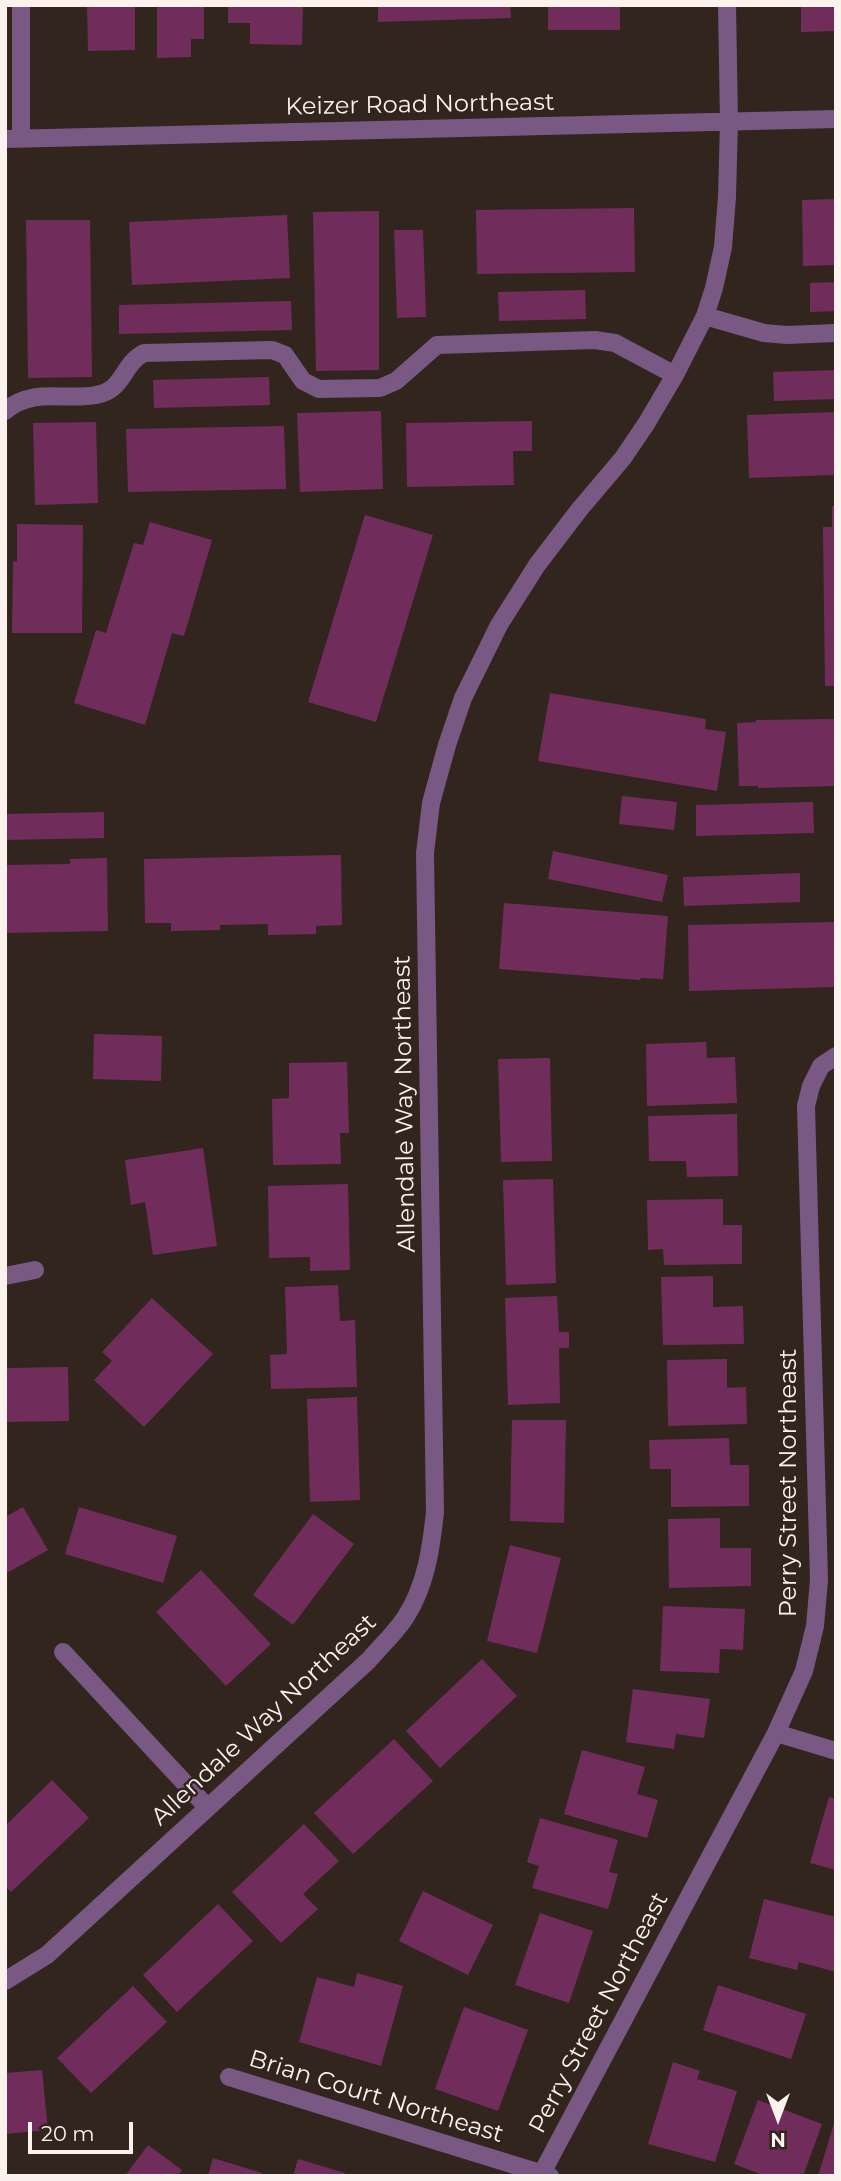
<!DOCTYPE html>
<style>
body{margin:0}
#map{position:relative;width:841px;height:2181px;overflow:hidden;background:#32251d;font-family:Montserrat,sans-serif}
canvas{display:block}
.frame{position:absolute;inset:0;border:7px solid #fbf2ed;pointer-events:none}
.north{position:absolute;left:743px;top:2083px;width:70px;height:70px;-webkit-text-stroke:5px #32251d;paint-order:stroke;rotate:180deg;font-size:19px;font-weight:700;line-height:28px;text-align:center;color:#fbf2ed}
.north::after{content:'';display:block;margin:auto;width:24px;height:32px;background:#fbf2ed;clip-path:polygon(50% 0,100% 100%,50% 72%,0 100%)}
.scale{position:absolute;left:28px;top:2122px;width:105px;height:32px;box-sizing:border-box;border:4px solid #fbf2ed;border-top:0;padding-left:9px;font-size:21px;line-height:24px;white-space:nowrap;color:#fbf2ed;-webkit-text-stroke:5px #32251d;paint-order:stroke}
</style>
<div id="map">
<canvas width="841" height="2181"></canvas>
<div class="frame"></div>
<div class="north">N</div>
<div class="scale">20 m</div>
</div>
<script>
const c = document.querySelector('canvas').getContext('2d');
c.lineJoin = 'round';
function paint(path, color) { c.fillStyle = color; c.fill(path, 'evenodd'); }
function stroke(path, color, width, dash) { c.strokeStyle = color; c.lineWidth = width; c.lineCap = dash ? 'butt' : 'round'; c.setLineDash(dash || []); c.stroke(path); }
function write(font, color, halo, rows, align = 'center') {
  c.font = font + ' Montserrat,sans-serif'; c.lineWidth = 5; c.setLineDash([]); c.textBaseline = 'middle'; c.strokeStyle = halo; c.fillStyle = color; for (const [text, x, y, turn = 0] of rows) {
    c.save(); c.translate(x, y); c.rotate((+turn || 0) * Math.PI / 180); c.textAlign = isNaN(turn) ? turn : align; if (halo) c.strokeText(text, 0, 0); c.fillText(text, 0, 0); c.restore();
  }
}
paint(new Path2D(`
 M87,5H135V50L88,51Z
 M157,5H204V39H191V57L157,58Z
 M228,5H303L302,45L250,44V23H228Z
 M378,5H510L511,18L378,22Z
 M548,5H620V30H548Z
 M801,5H836V31L801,32Z
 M836,199V265L803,266L802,200Z
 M634,208L635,272L477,274L476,210Z
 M379,211V370L316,371L313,212Z
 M287,215L290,278L132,285L129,222Z
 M26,220H90L92,377L28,378Z
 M394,230H423L426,317L397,318Z
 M836,282V311L810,312V283Z
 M585,290L586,319L499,321L498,292Z
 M291,301L292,330L119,334V305Z
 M836,370V399L774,401L773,372Z
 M269,377L270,405L154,408L153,380Z
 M381,411L383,489L300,492L297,413Z
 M836,412V475L749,478L747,415Z
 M532,421V451H513L514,485L407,487L406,423Z
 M96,422L98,503L35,505L33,423Z
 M284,426L286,489L128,492L126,429Z
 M832,506H836V686H825L823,527H832Z
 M365,515L433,535L376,722L308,702Z
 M150,522L212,540L184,636L172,633L145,725L74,703L96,630L106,633L134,543L143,545Z
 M17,524L83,525L82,633H12L13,561L17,562Z
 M550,693L706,719L705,729L726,732L717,791L538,761Z
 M836,719V786L758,788V786H739L737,723L756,722V720Z
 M622,796L677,802L674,830L619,824Z
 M813,802L814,833L696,836V805Z
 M104,812V838L5,840V814Z
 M553,851L668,875L662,902L548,879Z
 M341,855L342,925L316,926V934L268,935V924L220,925V930L171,931V923H145L144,859Z
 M107,858L108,931L5,933V865L70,864V859Z
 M800,873V902L684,906L683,877Z
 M504,903L668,916L663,979L641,978L640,980L499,969Z
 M836,922V987L689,991L688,925Z
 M94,1034L162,1036L161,1081L93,1079Z
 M706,1042L707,1058L735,1057L737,1103L647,1106L646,1044Z
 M550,1058L552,1161L501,1162L498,1059Z
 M347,1062L349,1133H340L341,1164L273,1165L272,1099L289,1098V1063Z
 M737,1114L738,1176L687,1177L686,1161H649L648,1116Z
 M203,1148L217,1246L153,1255L145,1202L131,1205L125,1160Z
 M553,1179L556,1283L506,1285L503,1180Z
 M348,1184L350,1270L310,1271V1257L269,1258L268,1186Z
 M723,1199V1225H742V1264L664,1265L663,1249L648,1250L647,1200Z
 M713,1276V1307L743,1306L744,1344L663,1345L661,1277Z
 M338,1285L340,1321L355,1320L357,1387L271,1389L270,1355L287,1354L285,1287Z
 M557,1296L559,1332H569V1348H559L560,1403L508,1405L505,1298Z
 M152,1298L213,1354L144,1427L94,1380L112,1361L102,1352Z
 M727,1359V1388L746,1387L747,1424L668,1426L667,1360Z
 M68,1367L69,1421L5,1422V1368Z
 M357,1397L360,1500L310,1502L307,1399Z
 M512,1420H566L564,1523L510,1521Z
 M729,1438L730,1465H749V1506L671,1507V1469H650L649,1440Z
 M23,1507L48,1550L5,1574V1517Z
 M79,1507L177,1536L163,1583L65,1554Z
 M313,1514L354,1544L293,1625L253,1595Z
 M720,1518V1548H751V1586L669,1588L668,1519Z
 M510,1545L561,1558L537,1653L487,1641Z
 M201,1570L271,1644L226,1686L156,1612Z
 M663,1606L745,1609L743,1650L720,1649L719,1673L660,1671Z
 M482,1659L517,1696L440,1768L406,1731Z
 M633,1689L710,1699L704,1738L676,1734L674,1749L626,1742Z
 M394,1739L433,1781L353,1854L314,1813Z
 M582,1750L645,1767L637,1794L658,1800L647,1838L564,1814Z
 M52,1780L89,1818L11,1892L5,1886V1826Z
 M829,1797L836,1799V1870L810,1863Z
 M540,1818L618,1840L609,1872L618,1874L608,1909L532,1888L539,1866L527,1862Z
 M304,1824L339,1861L303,1894L318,1909L281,1943L232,1892Z
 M423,1891L493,1925L468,1975L399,1941Z
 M764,1899L836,1917V1972L799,1962L797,1970L749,1958Z
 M218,1904L253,1941L177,2012L143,1975Z
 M540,1913L593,1931L569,2003L515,1985Z
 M357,1973L403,1986L381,2066L299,2042L317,1977L354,1987Z
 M718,1985L806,2014L791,2059L703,2030Z
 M133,1986L167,2022L91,2093L57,2058Z
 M464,2007L528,2030L498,2111L435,2089Z
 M673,2062L700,2071L697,2079L737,2091L715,2162L648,2144Z
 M42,2070L48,2130L5,2134V2073Z
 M758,2100L822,2124L803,2176H765L734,2164Z
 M835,2120L836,2176H818Z
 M148,2145L182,2170L178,2176H125Z
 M213,2158L262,2173L261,2176H208Z
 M298,2159L345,2173L344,2176H293Z`), '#702d5c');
stroke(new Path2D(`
 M21,5V139
 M5,139L836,119
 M705,316L764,333L787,335L836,333
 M5,411C33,387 64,401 96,395C124,391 122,364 144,353L272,350L285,355L303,381L319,389L380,388L396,381L437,345L595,340L615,343L675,375
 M5,1276L35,1270
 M63,1652L207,1807
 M776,1733L836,1751
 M5,1981L47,1955L369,1660C381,1646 395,1633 405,1618C426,1586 431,1549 435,1512L425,853L431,803L447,745L463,698L499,625L537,565L579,510L623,458L646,424L675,375L705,316L714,288L723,247L727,197L729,122L727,5
 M229,2077L550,2176
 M542,2173L776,1733L804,1671L815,1626L819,1580L806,1106L811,1086L821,1066L836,1056`), '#795884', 18);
write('24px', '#fbf2ed', '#32251d', [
 ["Keizer Road Northeast",420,105,-1],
 ["Allendale Way Northeast",405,1104,-91],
 ["Perry Street Northeast",789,1483,-90],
 ["Allendale Way Northeast",264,1720,-43],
 ["Perry Street Northeast",599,2013,-62],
 ["Brian Court Northeast",376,2097,17]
]);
</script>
